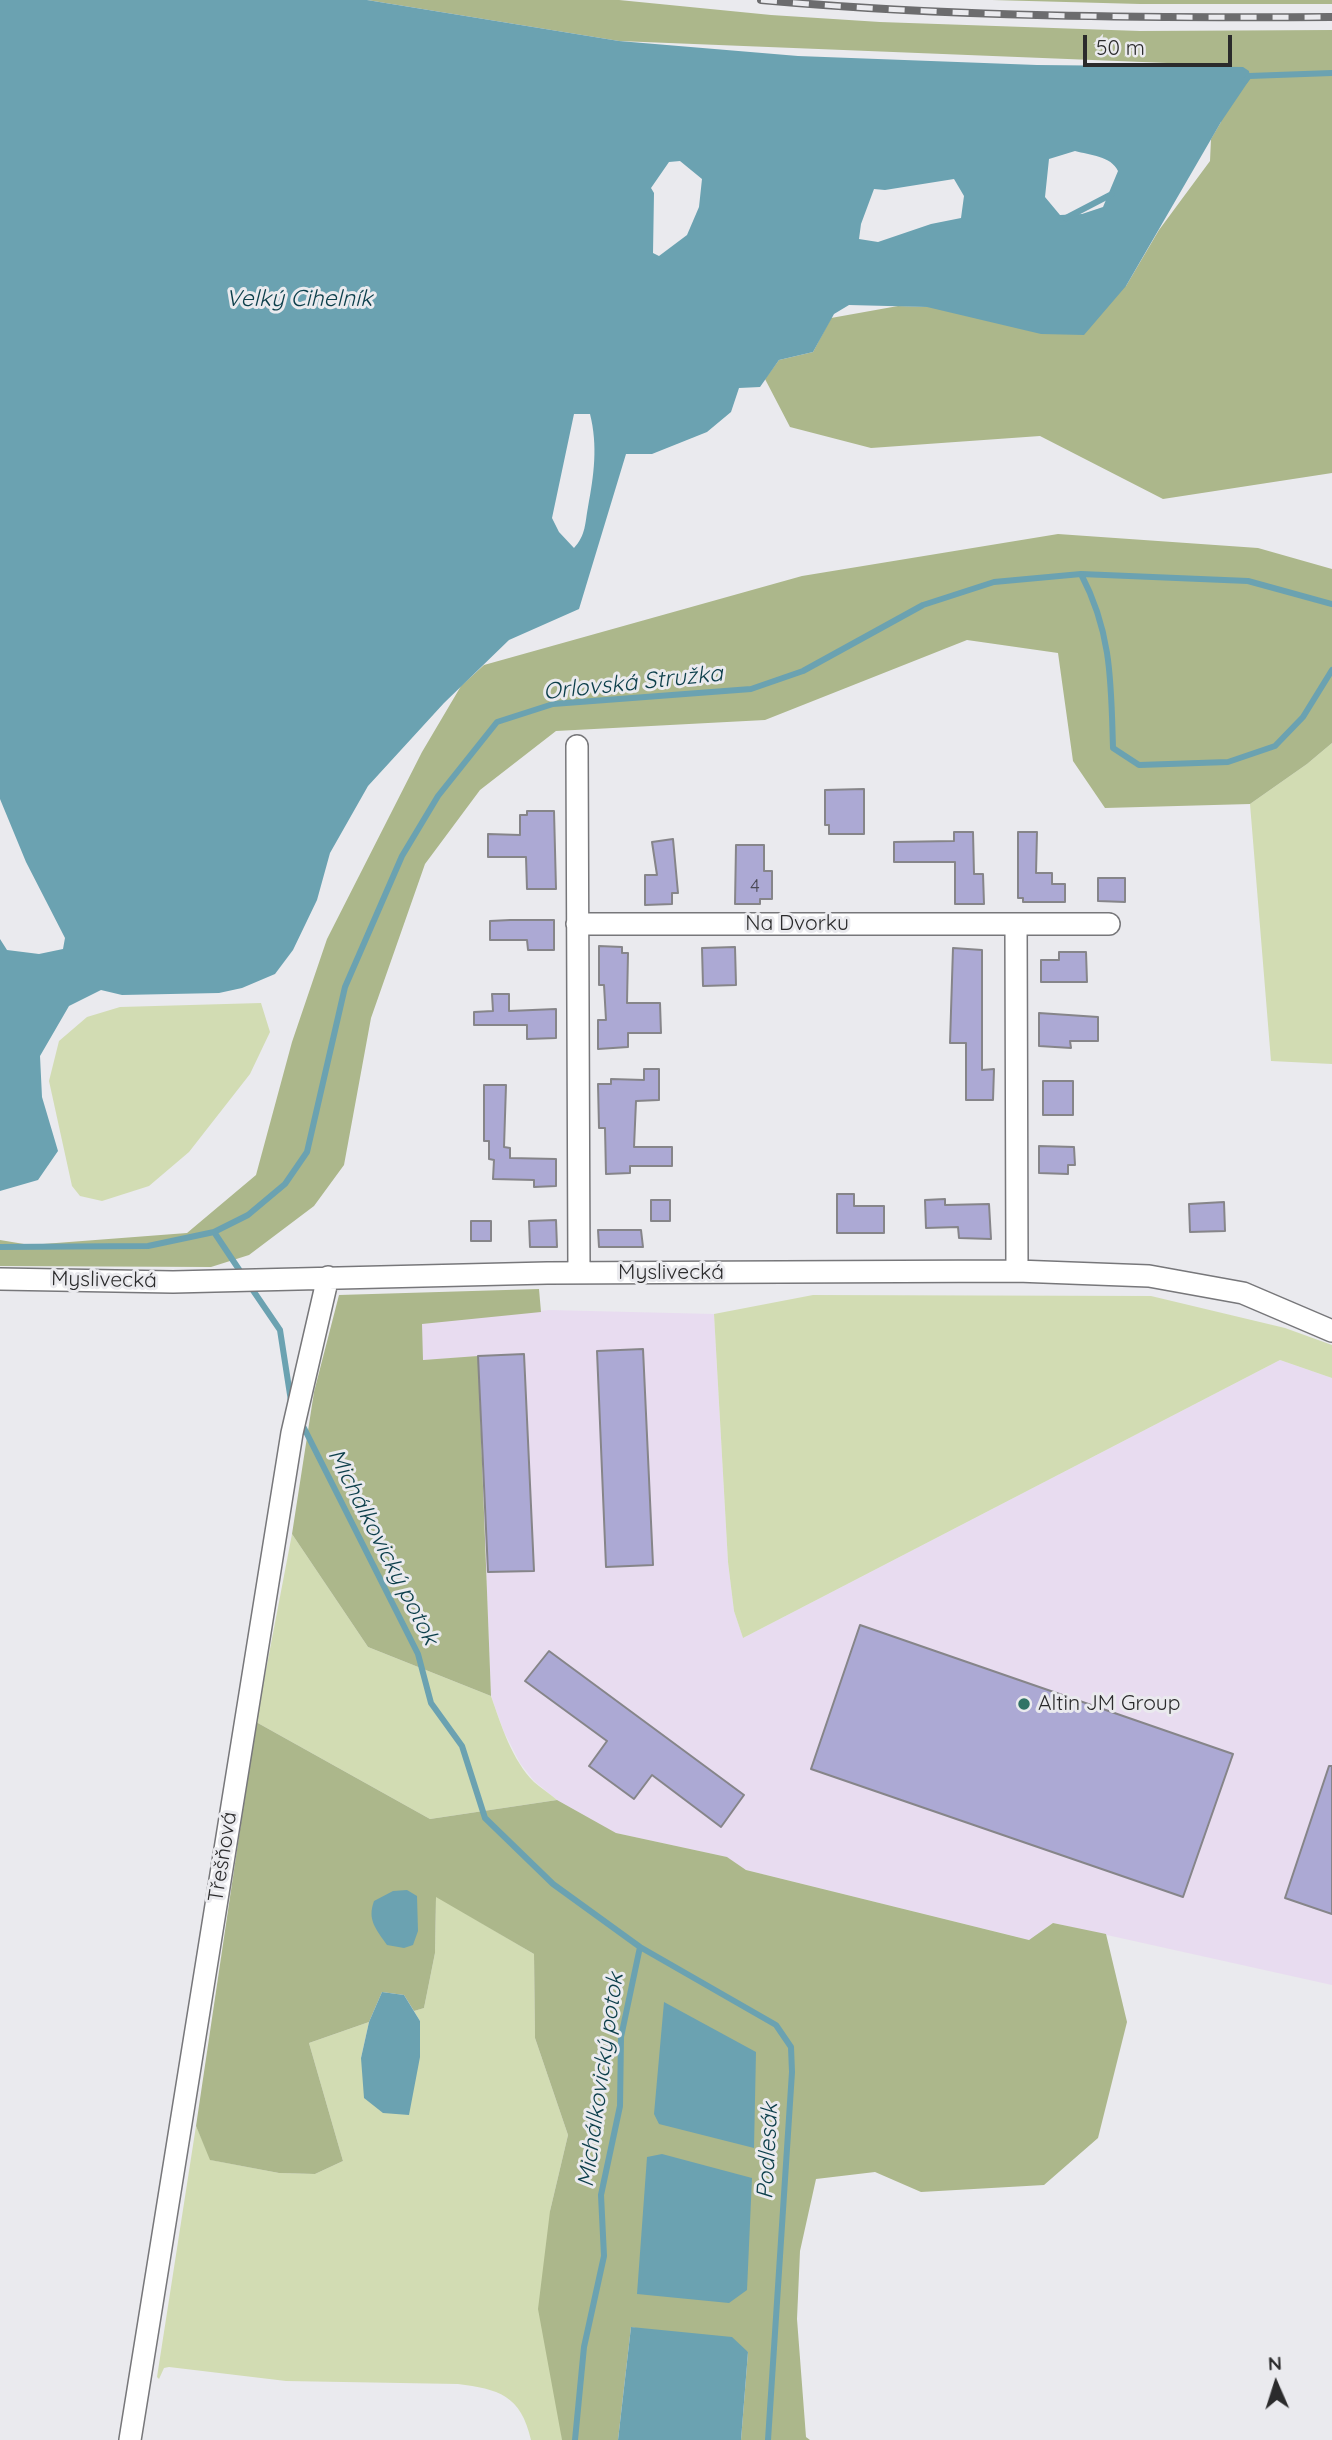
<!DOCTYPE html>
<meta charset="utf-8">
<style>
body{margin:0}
#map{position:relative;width:1332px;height:2440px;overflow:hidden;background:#eaeaee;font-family:Quicksand,sans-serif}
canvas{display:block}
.north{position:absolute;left:1241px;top:2349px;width:70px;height:70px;-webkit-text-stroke:5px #eaeaee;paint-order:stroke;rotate:357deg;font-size:19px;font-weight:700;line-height:28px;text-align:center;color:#2b2b2c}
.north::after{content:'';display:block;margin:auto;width:24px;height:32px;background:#2b2b2c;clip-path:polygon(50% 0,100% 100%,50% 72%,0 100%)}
.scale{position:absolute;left:1083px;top:35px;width:149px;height:32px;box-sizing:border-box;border:4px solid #2b2b2c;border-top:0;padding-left:9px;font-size:21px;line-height:24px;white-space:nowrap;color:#2b2b2c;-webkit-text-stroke:5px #eaeaee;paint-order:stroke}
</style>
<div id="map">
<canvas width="1332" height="2440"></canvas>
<div class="north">N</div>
<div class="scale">50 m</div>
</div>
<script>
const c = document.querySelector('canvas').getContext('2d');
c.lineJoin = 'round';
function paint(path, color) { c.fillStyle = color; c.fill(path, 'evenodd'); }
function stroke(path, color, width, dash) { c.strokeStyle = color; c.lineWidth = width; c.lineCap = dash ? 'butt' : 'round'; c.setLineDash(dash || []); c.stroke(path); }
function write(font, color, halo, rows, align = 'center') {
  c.font = font + ' Quicksand,sans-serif'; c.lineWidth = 6; c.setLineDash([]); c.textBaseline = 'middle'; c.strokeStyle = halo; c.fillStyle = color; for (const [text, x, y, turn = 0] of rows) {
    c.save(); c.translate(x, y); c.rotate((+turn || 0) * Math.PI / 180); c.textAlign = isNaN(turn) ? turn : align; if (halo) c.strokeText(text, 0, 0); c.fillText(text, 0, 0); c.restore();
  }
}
paint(new Path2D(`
 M549,1310L714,1314L728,1562L734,1611L743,1638L1280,1360L1332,1378V1985L1053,1923L1029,1940L746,1870L726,1857L615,1833L557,1800L534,1781L520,1763L504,1732L491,1696L478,1357L422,1360V1323Z`), '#e8dcf0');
paint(new Path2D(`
 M1332,743V1064L1271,1061L1250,804L1307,764Z
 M261,1003L270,1032L250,1074L189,1152L149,1186L102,1201L80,1196L72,1186L49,1081L59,1041L87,1017L120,1007Z
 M813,1295L1151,1296L1285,1328L1332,1345V1378L1280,1360L743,1638L734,1611L728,1562L714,1314Z
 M292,1534L368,1647L491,1696C501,1725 512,1760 534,1782C541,1788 550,1794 557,1800L430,1819L256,1722Z
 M436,1896L534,1954L535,2038L568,2135L550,2211L562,2440H531C521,2395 498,2389 458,2384L286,2381L169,2367L164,2368L159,2379L157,2377L196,2126L211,2160L279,2173L315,2174L343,2161L309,2043L369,2022L361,2058L420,2021L414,2011L424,2008L435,1953Z`), '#d2dcb3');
paint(new Path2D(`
 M367,0H619L771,15L880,22L1140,31L1332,30V473L1163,499L1040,436L871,448L790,427L765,379L779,360L813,352L831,318L898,306L927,307L1126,286L1159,230L1210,161L1211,139L1221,122L1217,65L619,41Z
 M992,0H1332V4H1140Z
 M1058,534L1258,548L1332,569V743L1307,764L1250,804L1105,808L1073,761L1058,653L967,640L765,720L556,731L480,790L425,864L371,1018L344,1165L314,1206L249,1255L211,1267L0,1266V1240L30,1245L187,1233L256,1175L292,1042L327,939L422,752L461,686L484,665L802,576Z
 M539,1289L541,1312L422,1324L423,1360L478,1356L491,1696L368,1647L292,1534L314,1392L339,1295Z
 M256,1722L430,1819L557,1800L616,1833L727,1857L746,1870L1029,1940L1053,1923L1106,1934L1127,2022L1098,2138L1044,2185L921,2192L875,2172L816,2179L800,2251L797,2319L806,2437L810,2440H741L748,2352L631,2327L618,2440H562L538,2309L550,2211L568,2135L535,2038L534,1954L436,1897L435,1953L424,2008L414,2011L404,1995L382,1992L369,2022L309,2043L343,2161L315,2174L279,2173L210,2160L196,2126Z`), '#acb78b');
paint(new Path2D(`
 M0,0H367L619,41L798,56L1037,65L1243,67L1249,71L1250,79L1221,122L1126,286L1084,335L1041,334L927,307L849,305L834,314L813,352L779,360L760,387L739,388L731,412L707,432L652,454H626L579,609L509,640L444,703L368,786L330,853L317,900L293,950L275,974L242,988L219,993L122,995L101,990L69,1006L40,1056L42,1097L58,1151L38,1180L0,1191V939L7,950L39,954L63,949L65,938L26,862L0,799ZM1075,151C1090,155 1111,156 1118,171L1103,207L1082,214L1060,215L1045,197L1049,159ZM680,161L702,179L699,207L687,235L659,256L653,253L654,193L651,188L669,162ZM954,179L964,196L961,218L931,224L878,242L859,239L861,224L874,189L885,190ZM574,414H590C598,446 594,475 588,507C585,523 586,535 574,548L559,532L552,518Z
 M407,1890L417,1896L418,1931L413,1945L404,1948L387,1945C376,1929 367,1920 374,1901L393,1891Z
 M382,1992L404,1995L420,2021V2057L409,2115L383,2113L364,2098L361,2058L369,2022Z
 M664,2002L756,2052L754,2148L659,2124L654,2114Z
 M662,2154L752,2178L747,2290L729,2303L637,2294L647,2157Z
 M631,2327L732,2337L748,2352L741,2440H618Z`), '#6ba2b1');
stroke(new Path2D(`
 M1245,81L1249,76L1332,73
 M1066,218L1112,194
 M1081,574L1248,581L1332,604
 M214,1232L244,1277
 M0,1247L148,1246L214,1232L248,1215L285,1184L307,1152L345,987L402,856L438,796L497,722L553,704L751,689L803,671L923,605L994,582L1081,574C1112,633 1111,683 1113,748L1139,765L1228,762L1275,746L1303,717L1332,670
 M250,1286L280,1330L291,1401
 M302,1424L418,1654L431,1703L462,1746L485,1818L553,1884L640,1947L621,2037L620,2106L601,2195L604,2256L584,2347L575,2440
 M640,1947L776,2025L791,2047L792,2072L768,2440`), '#6ba2b1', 6);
const building = new Path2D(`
 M864,789V834H829V825H825V790Z
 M527,811H554L556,889H527L526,857H488V834L520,835V815H527Z
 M954,832H973L974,874H983L984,904H955V862H894V842L954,841Z
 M1018,832H1037L1036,873H1052V884H1065V902H1023V898H1018Z
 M673,839L678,893H672V904L645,905V875H657L652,842Z
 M736,845H764V871H772V899H760V904H735Z
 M1098,878H1125V902L1098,901Z
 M510,920H554V950H528L527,940H490V921Z
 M599,946L622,947V953H628L627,1003H660L661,1033H628V1047L598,1049V1020H606L604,985H599Z
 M735,947L736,985L703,986L702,948Z
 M953,948L982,950V1070L994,1069L993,1100H966V1043H950Z
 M1059,952H1086L1087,982H1041V960H1059Z
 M492,994H509V1011L556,1009V1038L527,1039V1025H474V1012L493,1011Z
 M1039,1013L1098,1017V1041H1070L1071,1048L1039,1046Z
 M644,1069H659V1100L636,1101L634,1147H672V1166H630V1173L606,1174L605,1128H599L598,1084H611V1079L644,1080Z
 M1043,1081H1073V1115H1043Z
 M484,1085H506L504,1147L510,1148V1158L556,1159V1186L534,1187V1180L493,1179L494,1160L489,1159V1141H484Z
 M1039,1146L1074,1147L1075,1165H1068V1174L1039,1173Z
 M837,1194H854V1206H884V1233H837Z
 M945,1199V1205L989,1204L991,1239L959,1238L958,1227L926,1228L925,1200Z
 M651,1200H670V1221H651Z
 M1224,1202L1225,1231L1190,1232L1189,1204Z
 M556,1220L557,1247H530L529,1221Z
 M471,1221H491V1241H471Z
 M598,1230H641L643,1247H599Z
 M643,1349L653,1565L606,1567L597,1351Z
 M524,1354L534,1571L488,1572L478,1356Z
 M860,1625L1233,1754L1183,1897L811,1769Z
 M549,1651L744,1795L721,1827L652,1775L634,1799L589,1766L607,1741L525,1681Z
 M1329,1766H1332V1914L1285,1898Z`);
paint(building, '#aca9d4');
stroke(building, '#868589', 2);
const minor = new Path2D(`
 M577,746L579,1273
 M577,924H1109
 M1016,924L1017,1271
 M0,1279L173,1282L547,1273L1017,1271L1149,1276L1243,1293L1332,1331
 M130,2440L292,1433L328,1277`);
stroke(minor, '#77777a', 24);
stroke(minor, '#fff', 21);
const rail = new Path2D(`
 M761,0C951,17 1142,18 1332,17`);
stroke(rail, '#6c6c6e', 8);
stroke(rail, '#eaeaee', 5, [16]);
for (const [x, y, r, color] of [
 [1024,1704,7,"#317466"]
]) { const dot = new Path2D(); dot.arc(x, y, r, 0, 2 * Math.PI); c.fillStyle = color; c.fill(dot); stroke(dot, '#eaeaee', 2.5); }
write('18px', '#4b4a56', null, [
 ["4",755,887]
]);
write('21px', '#2b2b2c', '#eaeaee', [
 ["Na Dvorku",797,924],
 ["Myslivecká",671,1273],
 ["Myslivecká",104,1280,1],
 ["Třešňová",223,1857,-81]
]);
write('21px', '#2b2b2c', '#eaeaee', [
 ["Altin JM Group",1038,1704]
], 'left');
write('italic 23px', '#0b3e4a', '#eaeaee', [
 ["Velký Cihelník",299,299],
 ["Orlovská Stružka",633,683,-6],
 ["Michálkovický potok",383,1547,63],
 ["Michálkovický potok",601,2080,-82],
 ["Podlesák",768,2151,-87]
]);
</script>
